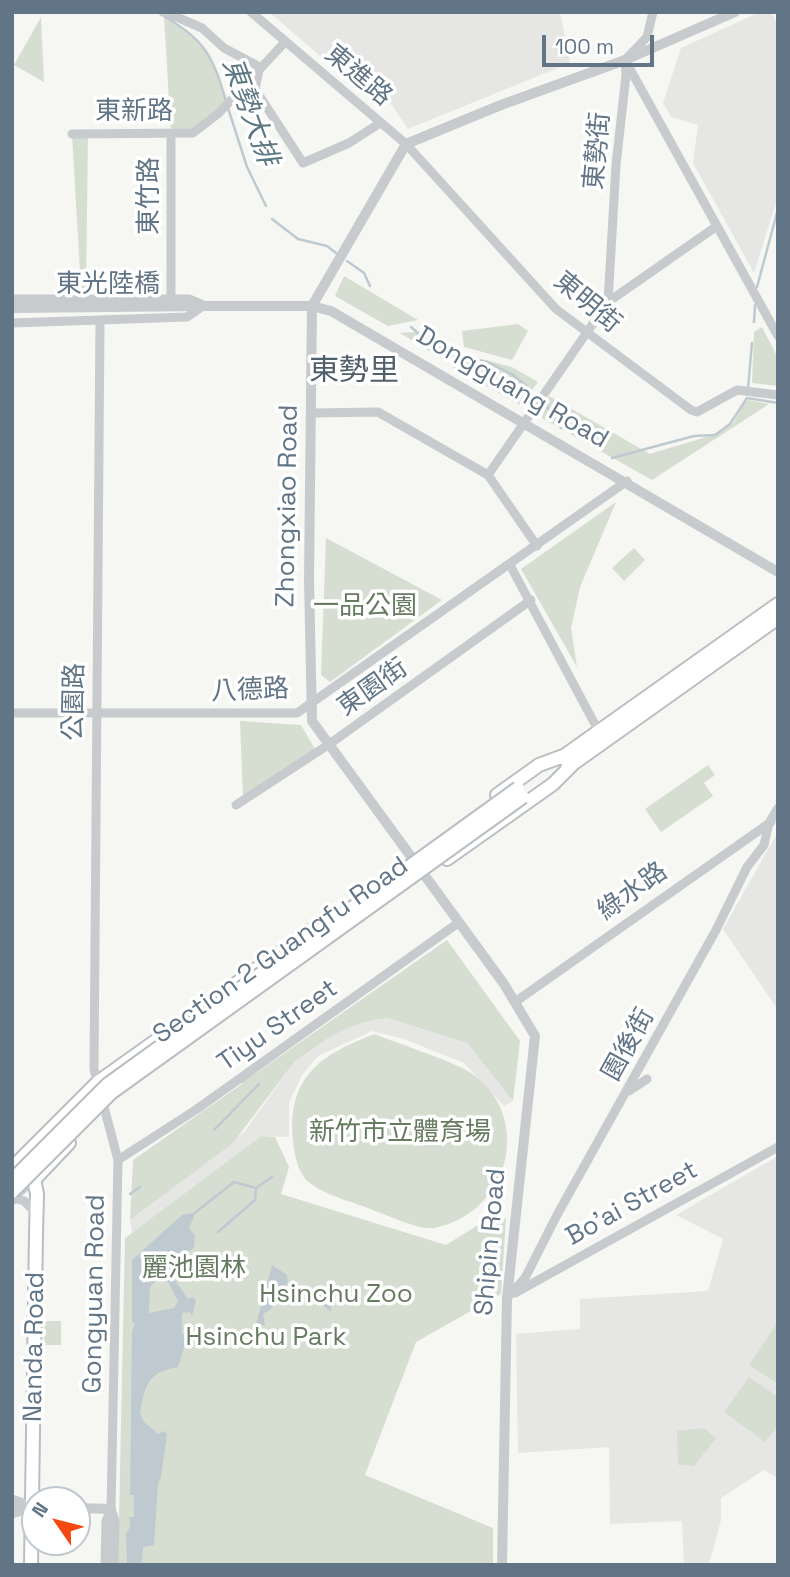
<!DOCTYPE html>
<meta charset="utf-8">
<style>
body{margin:0}
#map{position:relative;width:790px;height:1577px;overflow:hidden;background:#f6f6f2;font-family:"Space Grotesk",sans-serif}
canvas{display:block}
.frame{position:absolute;inset:0;border:14px solid #617586;pointer-events:none}
.north{position:absolute;left:21px;top:1486px;width:70px;height:70px;box-sizing:border-box;background:#fff;border:2px solid #c0c8cf;border-radius:50%;rotate:305deg;font-size:19px;font-weight:700;line-height:28px;text-align:center;color:#617586}
.north::after{content:'';display:block;margin:auto;width:24px;height:32px;background:#f54912;clip-path:polygon(50% 0,100% 100%,50% 72%,0 100%)}
.scale{position:absolute;left:542px;top:35px;width:112px;height:32px;box-sizing:border-box;border:4px solid #617586;border-top:0;padding-left:9px;font-size:21px;line-height:24px;white-space:nowrap;color:#617586;-webkit-text-stroke:5px #fff;paint-order:stroke}
</style>
<div id="map">
<canvas width="790" height="1577"></canvas>
<div class="frame"></div>
<div class="north">N</div>
<div class="scale">100 m</div>
</div>
<script>
const c = document.querySelector('canvas').getContext('2d');
c.lineJoin = 'round';
function paint(path, color) { c.fillStyle = color; c.fill(path, 'evenodd'); }
function stroke(path, color, width, dash) { c.strokeStyle = color; c.lineWidth = width; c.lineCap = dash ? 'butt' : 'round'; c.setLineDash(dash || []); c.stroke(path); }
function write(font, color, halo, rows, align = 'center') {
  c.font = font + ' "Space Grotesk","Noto Sans TC",sans-serif'; c.lineWidth = 7; c.setLineDash([]); c.textBaseline = 'middle'; c.strokeStyle = halo; c.fillStyle = color; for (const [text, x, y, turn = 0] of rows) {
    c.save(); c.translate(x, y); c.rotate((+turn || 0) * Math.PI / 180); c.textAlign = isNaN(turn) ? turn : align; if (halo) c.strokeText(text, 0, 0); c.fillText(text, 0, 0); c.restore();
  }
}
paint(new Path2D(`
 M269,12H560L570,63L408,129L384,93L358,72L349,75L327,62Z
 M760,12H771L778,25V196L754,273L693,163L698,125L671,117L663,103L681,48Z
 M778,832V1010L723,929Z
 M387,1018L467,1043L513,1101L504,1106L464,1063L404,1039L372,1031L318,1056L302,1075L289,1103V1137L261,1136L132,1233L130,1220L244,1132L295,1061L333,1035L364,1022Z
 M778,1156V1478L764,1470L721,1498V1520L709,1565H684L682,1521L610,1524L609,1447L518,1453L516,1334L580,1329V1299L708,1291L723,1239L676,1215Z`), '#e6e7e5');
paint(new Path2D(`
 M164,16C207,45 212,54 227,103L193,133L171,135Z
 M41,17L44,82L14,65Z
 M88,133L86,289L81,288L72,134Z
 M344,276L418,320L388,326L335,296Z
 M518,324L528,331L512,360L464,347L462,331Z
 M762,327L778,358V386L752,383L754,332Z
 M429,331L449,346L442,359L400,333Z
 M462,354L512,367L538,382L520,405L453,367Z
 M549,396L650,454C669,447 721,436 733,423C739,415 740,407 748,400L769,404L652,480L542,418Z
 M616,502L580,587L571,628L577,667L521,569Z
 M326,538L442,600L330,682L321,675Z
 M634,548L645,560L624,581L612,568Z
 M240,721L301,725L315,749L243,796Z
 M708,765L715,775L704,783L713,796L661,832L645,809Z
 M447,940L520,1041L513,1101L467,1043L387,1018L364,1022L333,1035L295,1061L233,1143L130,1220L133,1160L242,1084V1080L256,1073Z
 M375,1034C398,1044 457,1062 474,1075C534,1120 508,1214 434,1228C422,1231 386,1215 373,1210C354,1202 326,1196 310,1183C298,1175 294,1153 293,1140C287,1077 321,1054 375,1034Z
 M261,1136L275,1137L289,1167L281,1194L446,1245L491,1217L506,1219L501,1294L416,1342L365,1475L493,1528V1565H118L125,1238Z
 M44,1321H61V1345H44Z
 M778,1322V1384L749,1365Z
 M749,1377L778,1397V1425L765,1442L724,1412Z
 M704,1428L716,1438L694,1466L678,1465L677,1431Z`), '#d6ded2');
paint(new Path2D(`
 M190,1213L194,1216L189,1228L195,1236L194,1247L178,1262L174,1279L188,1299L192,1297L196,1300L192,1316L190,1312L182,1313V1334L188,1335L178,1367C148,1372 145,1385 140,1413L144,1422L158,1434L163,1431L167,1434L161,1477L158,1484L154,1545L143,1547L142,1562L127,1565L126,1534L130,1527L129,1517H134V1495H130L132,1331L135,1324L132,1321V1260L182,1215ZM156,1279L168,1282L178,1301L174,1308L149,1313L150,1288Z
 M272,1265L287,1275L288,1282L280,1292L269,1296L273,1303L271,1309L263,1314L265,1325L255,1328Z
 M333,1286L331,1312L312,1296L326,1293Z`), '#becad0');
stroke(new Path2D(`
 M157,12C203,39 211,50 226,101
 M228,108L247,167L266,206
 M272,219L298,239L327,246L336,253
 M347,261L364,273L370,286
 M757,287L778,209
 M754,322L755,305
 M411,327L442,354L488,362L513,375L531,390
 M748,388L752,343
 M546,405L561,428
 M612,458L694,436L715,435L730,424L747,398L778,403
 M214,1130L259,1084
 M130,1194L140,1187
 M192,1215L234,1182L256,1188L272,1177
 M218,1232L255,1200L256,1188`), '#becad0', 2.5);
const secondary = new Path2D(`
 M561,758L778,604
 M567,768L778,618
 M497,795L539,765L566,755
 M447,859L553,784L574,763
 M12,1168L98,1082L310,931
 M34,1180L69,1143
 M31,1565L36,1234L37,1194L33,1174`);
stroke(secondary, '#b9bec3', 16);
stroke(new Path2D(`
 M165,12L202,28L224,48L256,65L259,70L255,89L303,163L349,143L380,123
 M251,12L406,144L556,309L691,410L697,412L737,390L778,395
 M625,60L778,336
 M72,134L193,133L219,113L285,42
 M171,135V299
 M12,299H189L203,305
 M608,302L616,165L626,75L625,60L647,37L653,12
 M100,321L94,1069L118,1160L111,1509L106,1521L105,1565
 M12,323L187,317L203,306
 M312,413L378,412L488,475L537,546
 M488,475L608,302L717,226
 M510,565L598,730
 M12,713H297L627,481
 M236,805L328,745L531,600
 M515,1002L771,822
 M629,1091L647,1079
 M118,1160L197,1109L458,923
 M12,1198L34,1180
 M12,1201L15,1198L24,1201L36,1213
 M515,1293L778,1147
 M507,1298L525,1278L557,1215L716,930L747,867L764,845L769,823L778,808
 M12,1499L31,1506
 M111,1509L115,1521L114,1565
 M12,1514L33,1507`), '#c8cbce', 9);
stroke(new Path2D(`
 M204,306H312L331,311L778,572
 M12,1506L35,1507
 M77,1508L111,1509
 M502,1565L507,1298L535,1036L504,984L312,721L309,579L312,306L406,144L501,105L625,60L735,12`), '#c8cbce', 10);
stroke(secondary, '#fff', 12);
const secondaryBridge = new Path2D(`
 M12,1180L108,1084L518,788
 M12,1192L111,1093L523,797`);
stroke(secondaryBridge, '#b9bec3', 16, []);
stroke(new Path2D(`
 M12,308L204,306`), '#c8cbce', 10);
stroke(secondaryBridge, '#fff', 12);
write('26px', '#617586', '#fff', [
 ["東進路",358,76,40],
 ["東新路",134,112],
 ["東勢街",598,151,-85],
 ["東竹路",150,196,-90],
 ["東光陸橋",108,285],
 ["東明街",587,303,40],
 ["Dongguang Road",512,388,30],
 ["Zhongxiao Road",288,506,-89],
 ["東園街",373,688,-35],
 ["八德路",250,691,-2],
 ["公園路",75,702,-89],
 ["綠水路",633,892,-36],
 ["Section 2 Guangfu Road",281,951,-35],
 ["Tiyu Street",278,1026,-35],
 ["園後街",629,1045,-61],
 ["Bo'ai Street",632,1204,-29],
 ["Shipin Road",491,1242,-85],
 ["Gongyuan Road",95,1294,-89],
 ["Nanda Road",35,1347,-89]
]);
write('26px', '#667c61', '#fff', [
 ["一品公園",365,607],
 ["新竹市立體育場",400,1133],
 ["麗池園林",194,1269],
 ["Hsinchu Zoo",336,1295],
 ["Hsinchu Park",266,1338]
]);
write('italic 28px', '#5d7883', '#fff', [
 ["東勢大排",249,112,70]
]);
write('30px', '#505f6a', '#fff', [
 ["東勢里",354,372]
]);
</script>
